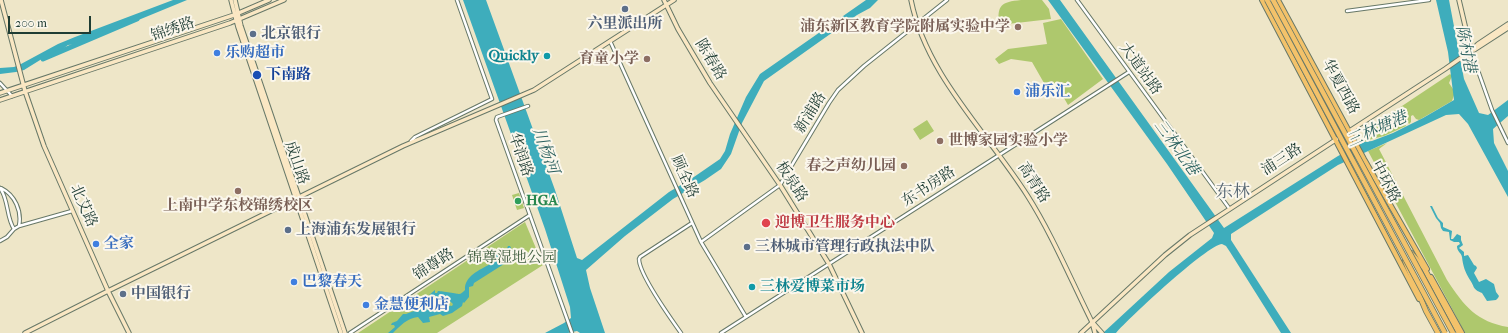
<!DOCTYPE html>
<meta charset="utf-8">
<style>
body{margin:0}
#map{position:relative;width:1508px;height:333px;overflow:hidden;background:#eee6c8;font-family:"IM FELL French Canon",serif}
canvas{display:block}
.scale{position:absolute;left:8px;top:16px;width:83px;height:18px;box-sizing:border-box;border:2px solid #1f3d34;border-top:0;padding-left:5px;font-size:12px;line-height:14px;white-space:nowrap;color:#1f3d34;-webkit-text-stroke:3px #fbf7ec;paint-order:stroke}
</style>
<div id="map">
<canvas width="1508" height="333"></canvas>
<div class="scale">200 m</div>
</div>
<script>
const c = document.querySelector('canvas').getContext('2d');
c.lineJoin = 'round';
function paint(path, color) { c.fillStyle = color; c.fill(path, 'evenodd'); }
function stroke(path, color, width, dash) { c.strokeStyle = color; c.lineWidth = width; c.lineCap = dash ? 'butt' : 'round'; c.setLineDash(dash || []); c.stroke(path); }
function write(font, color, halo, rows, align = 'center') {
  c.font = font + ' "IM FELL French Canon","Noto Serif SC",serif'; c.lineWidth = 4; c.setLineDash([]); c.textBaseline = 'middle'; c.strokeStyle = halo; c.fillStyle = color; for (const [text, x, y, turn = 0] of rows) {
    c.save(); c.translate(x, y); c.rotate((+turn || 0) * Math.PI / 180); c.textAlign = isNaN(turn) ? turn : align; if (halo) c.strokeText(text, 0, 0); c.fillText(text, 0, 0); c.restore();
  }
}
paint(new Path2D(`
 M1021,0H1042L1049,9L1051,19L999,25C997,5 1001,2 1021,0Z
 M1061,19L1103,79L1068,105L1057,86L1044,83L1032,62L1011,59L999,64L995,59L1008,49L1047,44L1043,23Z
 M1450,74L1452,76L1449,83L1455,92L1452,101L1419,120L1416,119L1413,115L1411,116V122L1409,124L1399,108Z
 M1397,109L1406,126L1384,136L1372,139L1364,142L1362,138L1364,132Z
 M927,120L934,131L920,140L913,129Z
 M1387,143L1379,149L1447,280C1464,306 1477,322 1508,327V333H1465L1368,151Z
 M519,193L524,208L517,210L512,195Z
 M525,222L543,265L437,333H358Z`), '#aec86d');
paint(new Path2D(`
 M173,0H187L136,21L130,22L78,44L68,45L59,52L45,57L24,70L16,72L0,74V68L14,67L21,64L58,44L75,37Z
 M463,0H486L555,190L577,258L582,260L669,192L691,179L720,159L725,151L730,134L746,97L760,74L866,0H878L870,8L857,15L764,81L742,123L731,154L721,169L705,180L673,199L625,236L586,270L590,288L605,333H580L577,331L568,333H545L564,323L571,318L570,307L545,229Z
 M1048,0H1060L1224,228L1338,156L1364,142L1372,141L1393,133L1423,118L1454,100L1448,52L1436,0H1449L1464,79L1479,113L1488,115L1508,100V116L1493,129L1494,143L1508,171V197L1468,124L1459,114L1446,115L1338,165L1231,234V240L1291,333H1281L1230,252L1226,246L1222,244C1207,245 1129,318 1116,333H1103L1169,272L1212,238L1214,233L1167,164Z
 M1430,206H1432L1438,218L1443,223V227L1452,231L1451,239H1453L1457,234L1461,236V240L1463,245L1459,248L1464,252V256L1468,255L1474,265L1476,266L1477,268L1474,273L1479,282L1486,279L1494,284L1496,292L1499,296L1498,298L1496,300L1487,301L1482,293C1472,289 1475,287 1470,280C1465,272 1463,266 1462,257C1461,252 1457,252 1457,246L1460,244L1459,242H1454L1450,240L1449,232L1443,231L1441,228L1440,223L1436,218Z
 M508,246H510L512,250L531,254L538,258L527,257L517,252L512,254L510,250L504,255L499,256L500,260L504,264L474,283L473,286L469,287V297L464,303L463,302L462,306L452,313L443,316L440,314L429,317L430,322L423,323L418,317C407,318 400,326 393,333H388L395,327L394,325H391L392,323L397,321L403,314H406L430,305L442,304L452,306L453,304C447,297 438,298 430,298L435,295H429L435,290V293H437L438,291C442,291 458,294 459,294C461,294 463,292 465,290C464,276 480,270 490,264V262H495L494,260L489,254L506,251Z`), '#3eadbc');
stroke(new Path2D(`
 M43,59L137,19`), '#3eadbc', 5);
const street = new Path2D(`
 M1077,0L1229,208
 M1347,11L1429,0
 M610,41L701,242L746,317
 M1471,51L1492,110L1508,143
 M0,83L12,96
 M528,106L497,117L496,120L572,333
 M411,141L415,137L492,99L457,0
 M0,188C9,200 6,217 14,229L7,237L0,241
 M1,188C15,195 22,211 19,226L14,229
 M19,226L72,211
 M701,242L780,185L829,103L838,90L864,66L947,0
 M350,333L530,215
 M681,333C671,319 639,274 639,259L640,257L692,223
 M721,333L1129,72`);
const secondary = new Path2D(`
 M1,0L25,91L44,146L108,291L129,333
 M231,0L238,27L341,333
 M235,0L241,26L345,333
 M664,0L678,29L710,83L780,185L829,264L862,333
 M911,0C926,75 987,132 1027,195C1052,234 1071,280 1092,322L1095,333
 M1459,0L1471,51
 M1474,50L1508,28
 M0,93L234,15L269,0
 M0,100L230,23L284,0
 M1348,132L1445,69L1471,51L1478,44L1508,24
 M1093,323L1102,333
 M25,333L108,291L403,146L534,90L674,0
 M1081,333L1165,255L1190,235L1337,139`);
const primary = new Path2D(`
 M1262,0L1419,299
 M1278,0L1364,159L1427,269
 M1431,277L1462,333`);
const highway = new Path2D(`
 M1411,253L1424,268L1459,333
 M1405,261L1426,311L1438,333`);
stroke(street, '#677868', 4.5);
stroke(secondary, '#677868', 5.5);
stroke(primary, '#677868', 6);
stroke(highway, '#677868', 6);
stroke(street, '#fff', 2.5);
stroke(secondary, '#fae7c3', 3.5);
stroke(primary, '#f3c26a', 4);
stroke(highway, '#f3c26a', 4.5);
const highwayBridge = new Path2D(`
 M1267,0L1445,333
 M1273,0L1453,333`);
stroke(highwayBridge, '#677868', 6, []);
stroke(highwayBridge, '#f3c26a', 4.5);
for (const [x, y, r, color] of [
 [625,9,4,"#5c6f8a"],
 [1018,27,4,"#8d6e63"],
 [253,34,4,"#5c6f8a"],
 [217,53,4,"#3f7fe0"],
 [547,56,4,"#0f9aa8"],
 [647,59,4,"#8d6e63"],
 [257,75,5,"#1a4fb4"],
 [1017,92,4,"#3f7fe0"],
 [940,141,4,"#8d6e63"],
 [904,166,4,"#8d6e63"],
 [238,191,4,"#8d6e63"],
 [518,201,4,"#2e9e5b"],
 [766,223,5,"#e0444e"],
 [288,230,4,"#5c6f8a"],
 [96,244,4,"#3f7fe0"],
 [747,247,4,"#5c6f8a"],
 [294,282,4,"#3f7fe0"],
 [752,287,4,"#0f9aa8"],
 [123,294,4,"#5c6f8a"],
 [366,305,4,"#3f7fe0"]
]) { const dot = new Path2D(); dot.arc(x, y, r, 0, 2 * Math.PI); c.fillStyle = color; c.fill(dot); stroke(dot, '#fbf7ec', 1.5); }
write('bold 15px', '#4e5e75', '#fbf7ec', [
 ["六里派出所",625,24,"center"],
 ["北京银行",261,34],
 ["上海浦东发展银行",296,230],
 ["三林城市管理行政执法中队",755,247],
 ["中国银行",131,294]
], 'left');
write('bold 15px', '#785e54', '#fbf7ec', [
 ["浦东新区教育学院附属实验中学",1010,27],
 ["育童小学",639,59],
 ["世博家园实验小学",948,141,"left"],
 ["春之声幼儿园",896,166],
 ["上南中学东校锦绣校区",238,206,"center"]
], 'right');
write('15px', '#1f3d34', '#fbf7ec', [
 ["锦绣路",173,30,-19],
 ["陈春路",710,60,59],
 ["大道站路",1140,69,54],
 ["华夏西路",1340,87,61],
 ["新浦路",811,113,-58],
 ["华润路",520,155,71],
 ["浦三路",1282,160,-33],
 ["成山路",296,163,71],
 ["顾全路",684,177,66],
 ["板泉路",791,182,57],
 ["中环路",1385,182,62],
 ["高青路",1033,183,57],
 ["东书房路",929,187,-33],
 ["北艾路",83,206,66],
 ["锦尊路",434,265,-33]
]);
write('bold 15px', '#366cbe', '#fbf7ec', [
 ["乐购超市",225,53],
 ["浦乐汇",1025,92],
 ["全家",104,244],
 ["巴黎春天",302,282],
 ["金慧便利店",374,305]
], 'left');
write('bold 15px', '#0d838f', '#fbf7ec', [
 ["Quickly",539,56],
 ["三林爱博菜市场",760,287,"left"]
], 'right');
write('bold 15px', '#164399', '#fbf7ec', [
 ["下南路",266,75]
], 'left');
write('bold 15px', '#27864d', '#fbf7ec', [
 ["HGA",526,201]
], 'left');
write('bold 15px', '#be3a42', '#fbf7ec', [
 ["迎博卫生服务中心",775,223]
], 'left');
write('15px', '#436042', '#fbf7ec', [
 ["锦尊湿地公园",512,258]
]);
write('italic 16px', '#285f5d', '#fbf7ec', [
 ["陈村港",1465,49,79],
 ["三林塘港",1377,130,-24],
 ["三林北港",1176,148,54],
 ["川杨河",545,151,70]
]);
write('17px', '#566673', '#fbf7ec', [
 ["东林",1233,193]
]);
</script>
